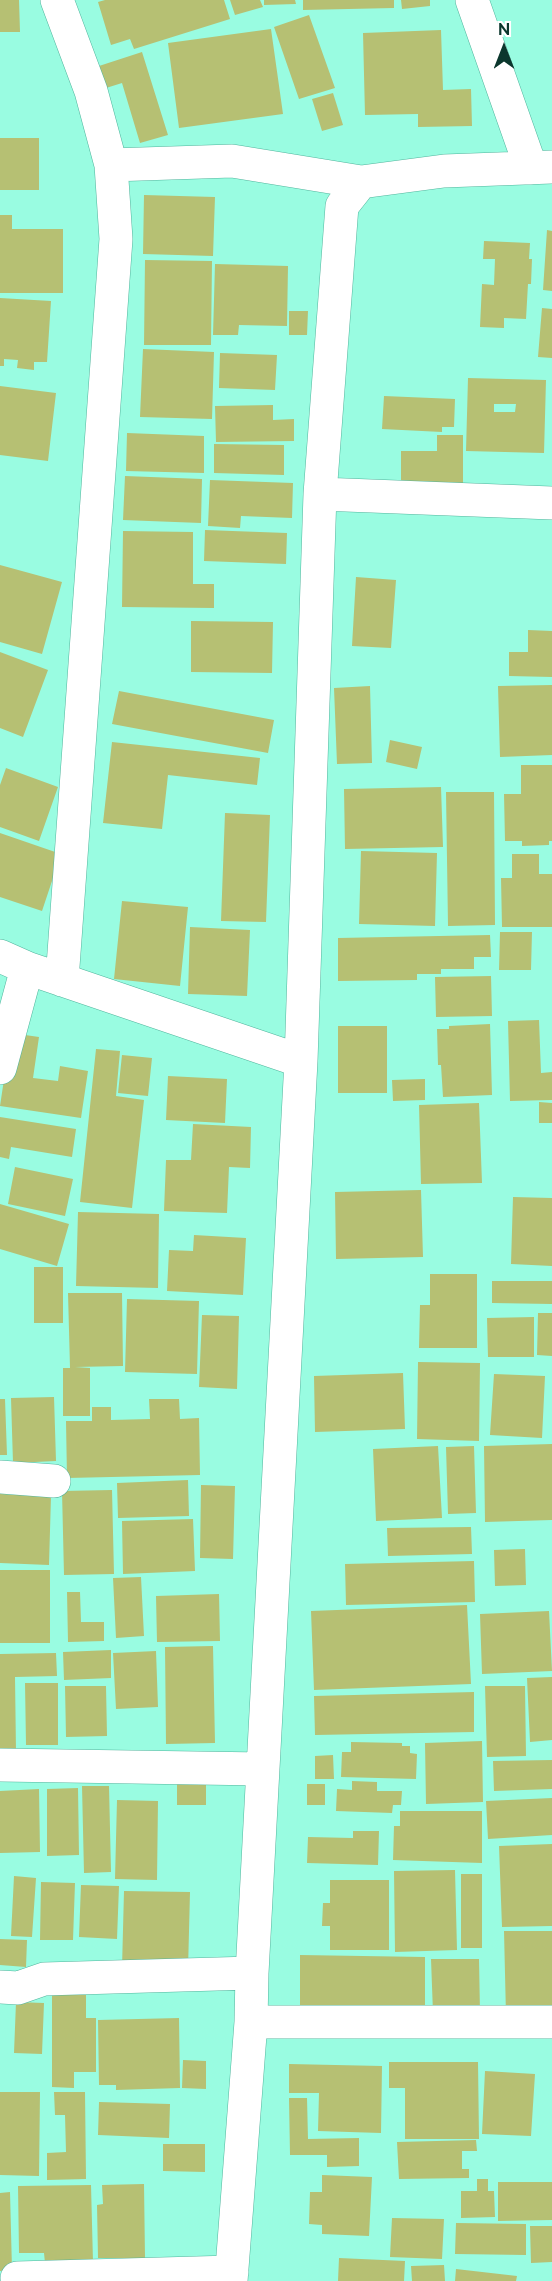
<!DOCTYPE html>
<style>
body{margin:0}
#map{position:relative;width:552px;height:2281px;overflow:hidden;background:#99fce1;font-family:Raleway,sans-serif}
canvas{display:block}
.north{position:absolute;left:474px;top:18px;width:60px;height:60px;-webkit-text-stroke:4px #fff;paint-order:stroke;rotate:0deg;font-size:16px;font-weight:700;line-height:24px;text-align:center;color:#0b372d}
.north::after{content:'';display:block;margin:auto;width:21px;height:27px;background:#0b372d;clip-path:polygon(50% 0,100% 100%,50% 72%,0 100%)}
</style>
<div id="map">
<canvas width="552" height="2281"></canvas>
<div class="north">N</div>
</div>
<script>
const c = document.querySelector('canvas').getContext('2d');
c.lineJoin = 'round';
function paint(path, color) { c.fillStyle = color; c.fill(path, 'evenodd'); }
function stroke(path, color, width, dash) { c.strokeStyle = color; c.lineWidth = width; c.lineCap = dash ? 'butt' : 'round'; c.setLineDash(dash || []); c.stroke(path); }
paint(new Path2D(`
 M0,0H19L20,32H0Z
 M105,0H224L230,19L134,49L130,39L111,45L98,2Z
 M230,0H260L263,7L235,15Z
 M264,0H295L296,4L264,5Z
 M303,0H394V8L303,10Z
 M401,0H430V6L402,9Z
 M309,15L335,88L299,99L274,27Z
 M271,29L283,114L179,128L168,43Z
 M441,30L443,90L471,89L472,126L418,127V114L365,115L363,33Z
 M142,52L168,135L140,143L122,83L106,88L99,66Z
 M333,93L343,125L322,131L312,99Z
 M0,138H39V190H0Z
 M144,195L215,197L213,256L143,254Z
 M0,215H12V229H63V293H0Z
 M547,230L552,231V291L543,290Z
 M484,241L530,243L529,259H532L531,284H528L526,319L504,318V328L480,327L482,284L494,285L495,259H483Z
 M145,260L212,261L211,345H144Z
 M215,264L288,266L287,326L239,325L238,335H213Z
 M0,298L51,301L47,362H34V370L17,368L18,360L4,359V366H0Z
 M542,308L552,309V358L538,357Z
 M289,311H308L307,335H289Z
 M143,349L214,352L212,419L140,417Z
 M220,353L277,355L275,390L219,388Z
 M468,378L546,380L544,453L466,451ZM494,404H516L515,412H494Z
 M0,386L56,393L48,461L0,455Z
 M384,396L455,399L454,427H442V432L382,429Z
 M273,405V420L294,419V441L216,442L215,406Z
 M127,433L204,436V473L126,471Z
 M437,435H463V484H401V451H437Z
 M214,444L284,445V475L214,473Z
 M125,476L202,479L201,523L123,520Z
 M210,480L293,483L292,518L241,516L240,528L208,526Z
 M205,530L287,533L286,564L204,561Z
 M123,531L193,532V584H214V608L122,607Z
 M0,565L62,582L42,654L0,642Z
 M356,577L396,580L391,648L352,646Z
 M191,621L273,622L272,673L191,672Z
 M528,630L552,631V677L509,676V652H528Z
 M0,652L48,670L23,737L0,728Z
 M552,685V755L500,757L498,686Z
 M370,686L372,763L337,764L334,688Z
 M119,691L274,720L268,753L112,724Z
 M390,740L422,747L417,769L386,762Z
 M112,742L260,758L257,785L168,775L162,829L103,823Z
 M521,765H552V841H549V845L522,846V841H505L504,794H521Z
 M6,768L58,787L39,841L0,827V785Z
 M441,787L443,847L345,849L344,789Z
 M446,792H494L495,925L448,926Z
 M225,813L270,815L266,922L221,921Z
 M0,833L61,854L42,911L0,897Z
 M361,851L437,853L435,926L359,924Z
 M512,854H539V874H552V927H502L501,878H512Z
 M122,901L188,907L180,986L114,979Z
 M190,927L250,930L247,996L188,994Z
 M500,932H532L531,970H499Z
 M490,935L491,957H474V969H441V974H417V980L338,981V938Z
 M491,976L492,1016L436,1017L435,977Z
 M539,1020L541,1073L552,1072V1100L510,1101L508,1021Z
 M490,1024L492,1095L443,1097L441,1065H438L437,1029H449V1026Z
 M338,1026H387V1093H338Z
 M11,1033L39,1037L33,1078L58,1081L60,1066L88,1071L81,1118L0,1106Z
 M96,1049L120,1051L116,1096L144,1100L132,1208L80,1202Z
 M122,1055L152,1058L148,1096L118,1093Z
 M168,1076L227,1079L225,1123L166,1120Z
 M425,1079V1100L393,1101L392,1080Z
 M539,1102L552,1103V1123H539Z
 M479,1103L482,1183L421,1184L419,1105Z
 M0,1117L76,1129L72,1157L11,1147L9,1159L0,1157Z
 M193,1124L251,1127L250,1168L229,1167L227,1213L164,1211L166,1160H191Z
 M15,1167L73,1179L65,1216L8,1204Z
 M421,1190L423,1257L336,1259L335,1192Z
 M513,1197L552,1198V1266L511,1264Z
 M0,1204L69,1224L57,1266L0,1249Z
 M78,1212L159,1214L158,1288L76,1286Z
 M194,1235L246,1238L243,1295L167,1291L169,1250L193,1251Z
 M34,1267H63V1323H34Z
 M430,1274H477V1348H419L420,1305H430Z
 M492,1281H552V1304L492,1303Z
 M68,1293H122L123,1366L75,1367L90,1368V1416H63V1368H70Z
 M127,1299L199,1301L197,1374L125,1372Z
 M538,1313H552V1356L537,1355Z
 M202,1315L239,1316L237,1389L199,1387Z
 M534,1317V1357H488L487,1318Z
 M418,1362L480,1363L479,1441L417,1439Z
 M403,1373L405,1429L315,1432L314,1376Z
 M494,1374L545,1376L542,1438L490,1435Z
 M54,1397L56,1461L13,1463L11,1398Z
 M0,1399H5L7,1455H0Z
 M149,1399H179L180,1419L199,1418L200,1475L67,1478L66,1421H92V1407H111V1420L150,1419Z
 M552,1444V1520L485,1522L484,1446Z
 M438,1446L442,1518L376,1521L373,1449Z
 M474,1446L476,1513L448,1514L446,1447Z
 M188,1480L189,1516L118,1518L117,1483Z
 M201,1485L235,1486L233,1559L200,1558Z
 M112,1490L114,1574L64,1575L62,1491Z
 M0,1494L51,1496L49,1565L0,1563Z
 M193,1519L195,1571L123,1574L122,1521Z
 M471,1527L472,1554L388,1556L387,1528Z
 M525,1549L526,1585L495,1586L494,1550Z
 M474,1561L475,1602L346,1605L345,1564Z
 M0,1570H50V1643H0Z
 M141,1577L144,1636L116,1638L113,1578Z
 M67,1592H80L81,1622H104V1641L68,1642Z
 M219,1594L220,1641L157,1642L156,1596Z
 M467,1605L471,1684L314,1690L311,1611Z
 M549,1611L552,1671L482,1674L480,1614Z
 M213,1646L215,1743L166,1744L165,1647Z
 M111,1650V1678L64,1680L63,1652Z
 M156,1651L158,1707L116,1709L113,1653Z
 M56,1653L57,1676L15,1677L16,1752H0V1654Z
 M552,1677V1740L530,1742L527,1678Z
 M25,1683H58V1745H26Z
 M65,1686H106L107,1736L66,1737Z
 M485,1686H525L526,1756L487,1757Z
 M474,1692V1732L315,1735L314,1696Z
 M482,1741L483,1802L426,1804L425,1743Z
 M351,1742L402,1743V1746H410V1753L417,1754L416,1779L341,1777L342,1752H351Z
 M333,1755L334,1779H315V1756Z
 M552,1760V1789L494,1791L493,1761Z
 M352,1781L377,1782V1791H402L401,1805H393L392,1813L336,1811L337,1789L352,1790Z
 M177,1784H206V1805H177Z
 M307,1784H325V1805H307Z
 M82,1786H109L111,1872L84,1873Z
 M78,1788L79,1855L47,1856V1789Z
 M39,1789L40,1852L0,1853V1791Z
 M552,1798V1835L488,1839L486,1801Z
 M117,1800L158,1801L157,1880L115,1879Z
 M400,1811H482V1863L393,1860L394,1826H400Z
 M353,1831H379L378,1865L307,1863L308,1837L353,1838Z
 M552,1844V1926L502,1927L499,1846Z
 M455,1870L457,1950L395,1952L394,1871Z
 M461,1874H482V1948H461Z
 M14,1876L36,1878L32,1937L11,1936Z
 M330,1880H389V1950H330V1926H322L323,1903H330Z
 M41,1882L75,1883L73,1940H40Z
 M81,1885L119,1886L117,1939L79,1937Z
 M124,1891L190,1892L188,1970L122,1968Z
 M504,1931H552V2015L506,2016Z
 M0,1939L27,1940L26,1967L0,1965Z
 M300,1955L425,1957V2010L300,2009Z
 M431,1959H479L480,2013H433Z
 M52,1994L86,1995V2018H96V2072H74V2088L52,2087Z
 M16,2002L44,2003L42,2054L14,2053Z
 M179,2018L180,2088L116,2090V2085H99L98,2020Z
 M183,2060L206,2061V2089L182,2088Z
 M389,2062H478L479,2139H405V2088H389Z
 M289,2064L382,2066L381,2133L318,2131L319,2093H289Z
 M485,2071L535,2074L531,2136L482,2134Z
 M0,2092H40L39,2176L0,2175Z
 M54,2092H85L86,2179L47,2180V2153L66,2152L65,2115H55Z
 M289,2098H307L308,2139L359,2138V2166L327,2167V2155H290Z
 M99,2102L170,2104L169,2138L98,2135Z
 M476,2140L477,2151H462V2169H469V2178L399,2179L397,2142Z
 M163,2144H205V2172L163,2171Z
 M322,2175L372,2177L369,2236L322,2234V2225L309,2224L310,2192H322Z
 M477,2179H488V2191H494L495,2217L461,2218V2191H477Z
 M498,2182H552V2220L498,2221Z
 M144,2184L145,2258H98L97,2205L103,2204L102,2185Z
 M91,2185L93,2262L45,2263L44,2253H19L18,2186Z
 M10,2192L12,2270L0,2271V2193Z
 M392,2218L444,2219L442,2259L390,2257Z
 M456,2223L526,2224V2255L455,2254Z
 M530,2226H552V2262L531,2263Z
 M339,2258L405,2261L404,2281H338Z
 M444,2265L445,2281H412L411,2266Z
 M456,2269L517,2276L516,2281H455Z`), '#b6c073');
const minor = new Path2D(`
 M57,0L91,91L111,165L116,239L62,980
 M472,0L531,168
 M111,165L232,161L361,182
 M320,494L552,503
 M0,956L27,968L301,1061
 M0,1068L27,968
 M0,1477L54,1481
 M0,1765L263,1769
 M0,1987L18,1988L44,1979L252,1973
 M251,2022H552
 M17,2278L232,2272
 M231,2281L251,2022L252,1973L301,1061L320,494L342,206L361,182L444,171L552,167`);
stroke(minor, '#52b59d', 34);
stroke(minor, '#fff', 33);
</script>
